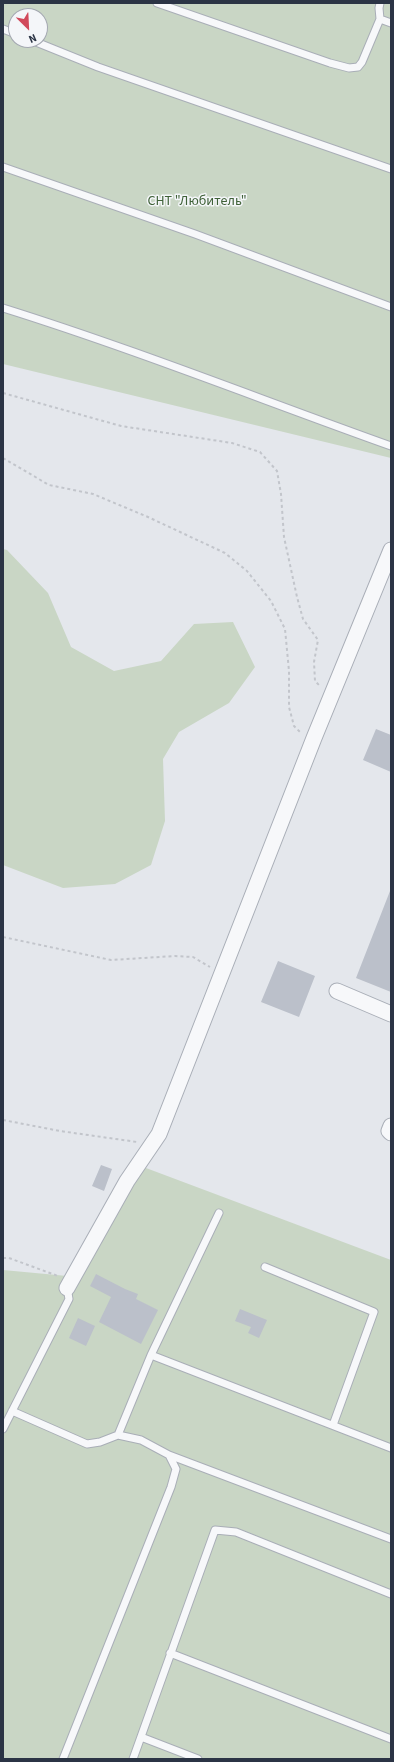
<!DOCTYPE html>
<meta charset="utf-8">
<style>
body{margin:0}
#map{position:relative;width:394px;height:1762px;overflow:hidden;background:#e4e7ec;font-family:"Source Sans 3",sans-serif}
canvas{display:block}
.frame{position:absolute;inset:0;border:4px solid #2b3445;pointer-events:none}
.north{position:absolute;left:8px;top:8px;width:40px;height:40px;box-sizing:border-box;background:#f4f6f9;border:1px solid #a4a8b1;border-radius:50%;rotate:156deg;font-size:11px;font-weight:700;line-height:16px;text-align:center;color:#2b3445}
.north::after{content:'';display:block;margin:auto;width:14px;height:18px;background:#d1495b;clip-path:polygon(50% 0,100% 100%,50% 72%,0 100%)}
</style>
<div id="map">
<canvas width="394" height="1762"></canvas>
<div class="frame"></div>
<div class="north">N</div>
</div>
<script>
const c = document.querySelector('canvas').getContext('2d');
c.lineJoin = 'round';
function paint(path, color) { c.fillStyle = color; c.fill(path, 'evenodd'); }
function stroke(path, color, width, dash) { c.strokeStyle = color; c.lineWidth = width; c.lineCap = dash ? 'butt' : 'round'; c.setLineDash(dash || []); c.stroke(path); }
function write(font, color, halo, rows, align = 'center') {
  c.font = font + ' "Source Sans 3",sans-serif'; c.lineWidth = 3; c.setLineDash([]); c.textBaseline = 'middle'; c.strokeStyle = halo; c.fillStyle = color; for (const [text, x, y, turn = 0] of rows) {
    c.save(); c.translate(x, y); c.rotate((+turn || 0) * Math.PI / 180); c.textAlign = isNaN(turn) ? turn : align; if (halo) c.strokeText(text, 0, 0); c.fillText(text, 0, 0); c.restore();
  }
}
paint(new Path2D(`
 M3,3H391V458L3,364ZM16,16H40V40H16Z
 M3,549L7,550L48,593L71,647L114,671L161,661L194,624L233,622L255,667L229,703L179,732L163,759L165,821L151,865L115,884L63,888L3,865Z
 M138,1165L391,1260V1759H3V1270L78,1277Z`), '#c9d6c5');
paint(new Path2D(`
 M376,729L391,735V772L363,760Z
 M390,891H391V992L356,978Z
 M278,961L315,976L299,1017L261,1002Z
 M101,1165L112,1169L104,1191L92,1186Z
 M96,1274L125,1289L138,1294L136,1299L158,1310L141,1344L99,1322L111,1297L90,1286Z
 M240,1309L267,1320L259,1338L248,1333L251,1327L235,1321Z
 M78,1318L95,1326L86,1346L69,1338Z`), '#bbc0ca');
const lane = new Path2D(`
 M157,3L330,63L349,68L358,67L362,62L380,19L391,23
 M380,19L379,8L380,3
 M3,29L16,34
 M31,40L98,67L391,169
 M3,167L195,234L391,307
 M3,308C134,349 262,400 391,446
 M265,1267L374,1312L333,1425
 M151,1355L391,1448
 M12,1411L87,1444L100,1442L118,1435L141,1440L169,1455L176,1469L171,1487L63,1759
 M3,1429L69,1299L67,1288
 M118,1435L151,1355L219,1213
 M169,1455L391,1539
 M170,1653L391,1739
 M141,1737L198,1759
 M133,1759L215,1530L236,1532L391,1594`);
const street = new Path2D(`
 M337,991L391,1014
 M391,1126L389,1131L391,1133
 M67,1288L127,1181L159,1134L314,738L391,550`);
stroke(lane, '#a9aeb7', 9);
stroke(street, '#a9aeb7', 17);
stroke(new Path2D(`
 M3,393L121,426L232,443L260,452L277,471L281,494L284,537L297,597L303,619L318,640L314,662L315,681L321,687
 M3,458L49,485L93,494L148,517L225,553L247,571L271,601L285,629L289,671V707L294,726L301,733
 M3,937L111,960L175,956L193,957L210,967
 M3,1120L60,1131L137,1142
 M3,1258H9L58,1276`), '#c2c5cb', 2, [3, 3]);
stroke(lane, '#f7f8fa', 7);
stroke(street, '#f7f8fa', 15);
write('14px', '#3f6138', '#f4f6f9', [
 ["СНТ \"Любитель\"",197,202]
]);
</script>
